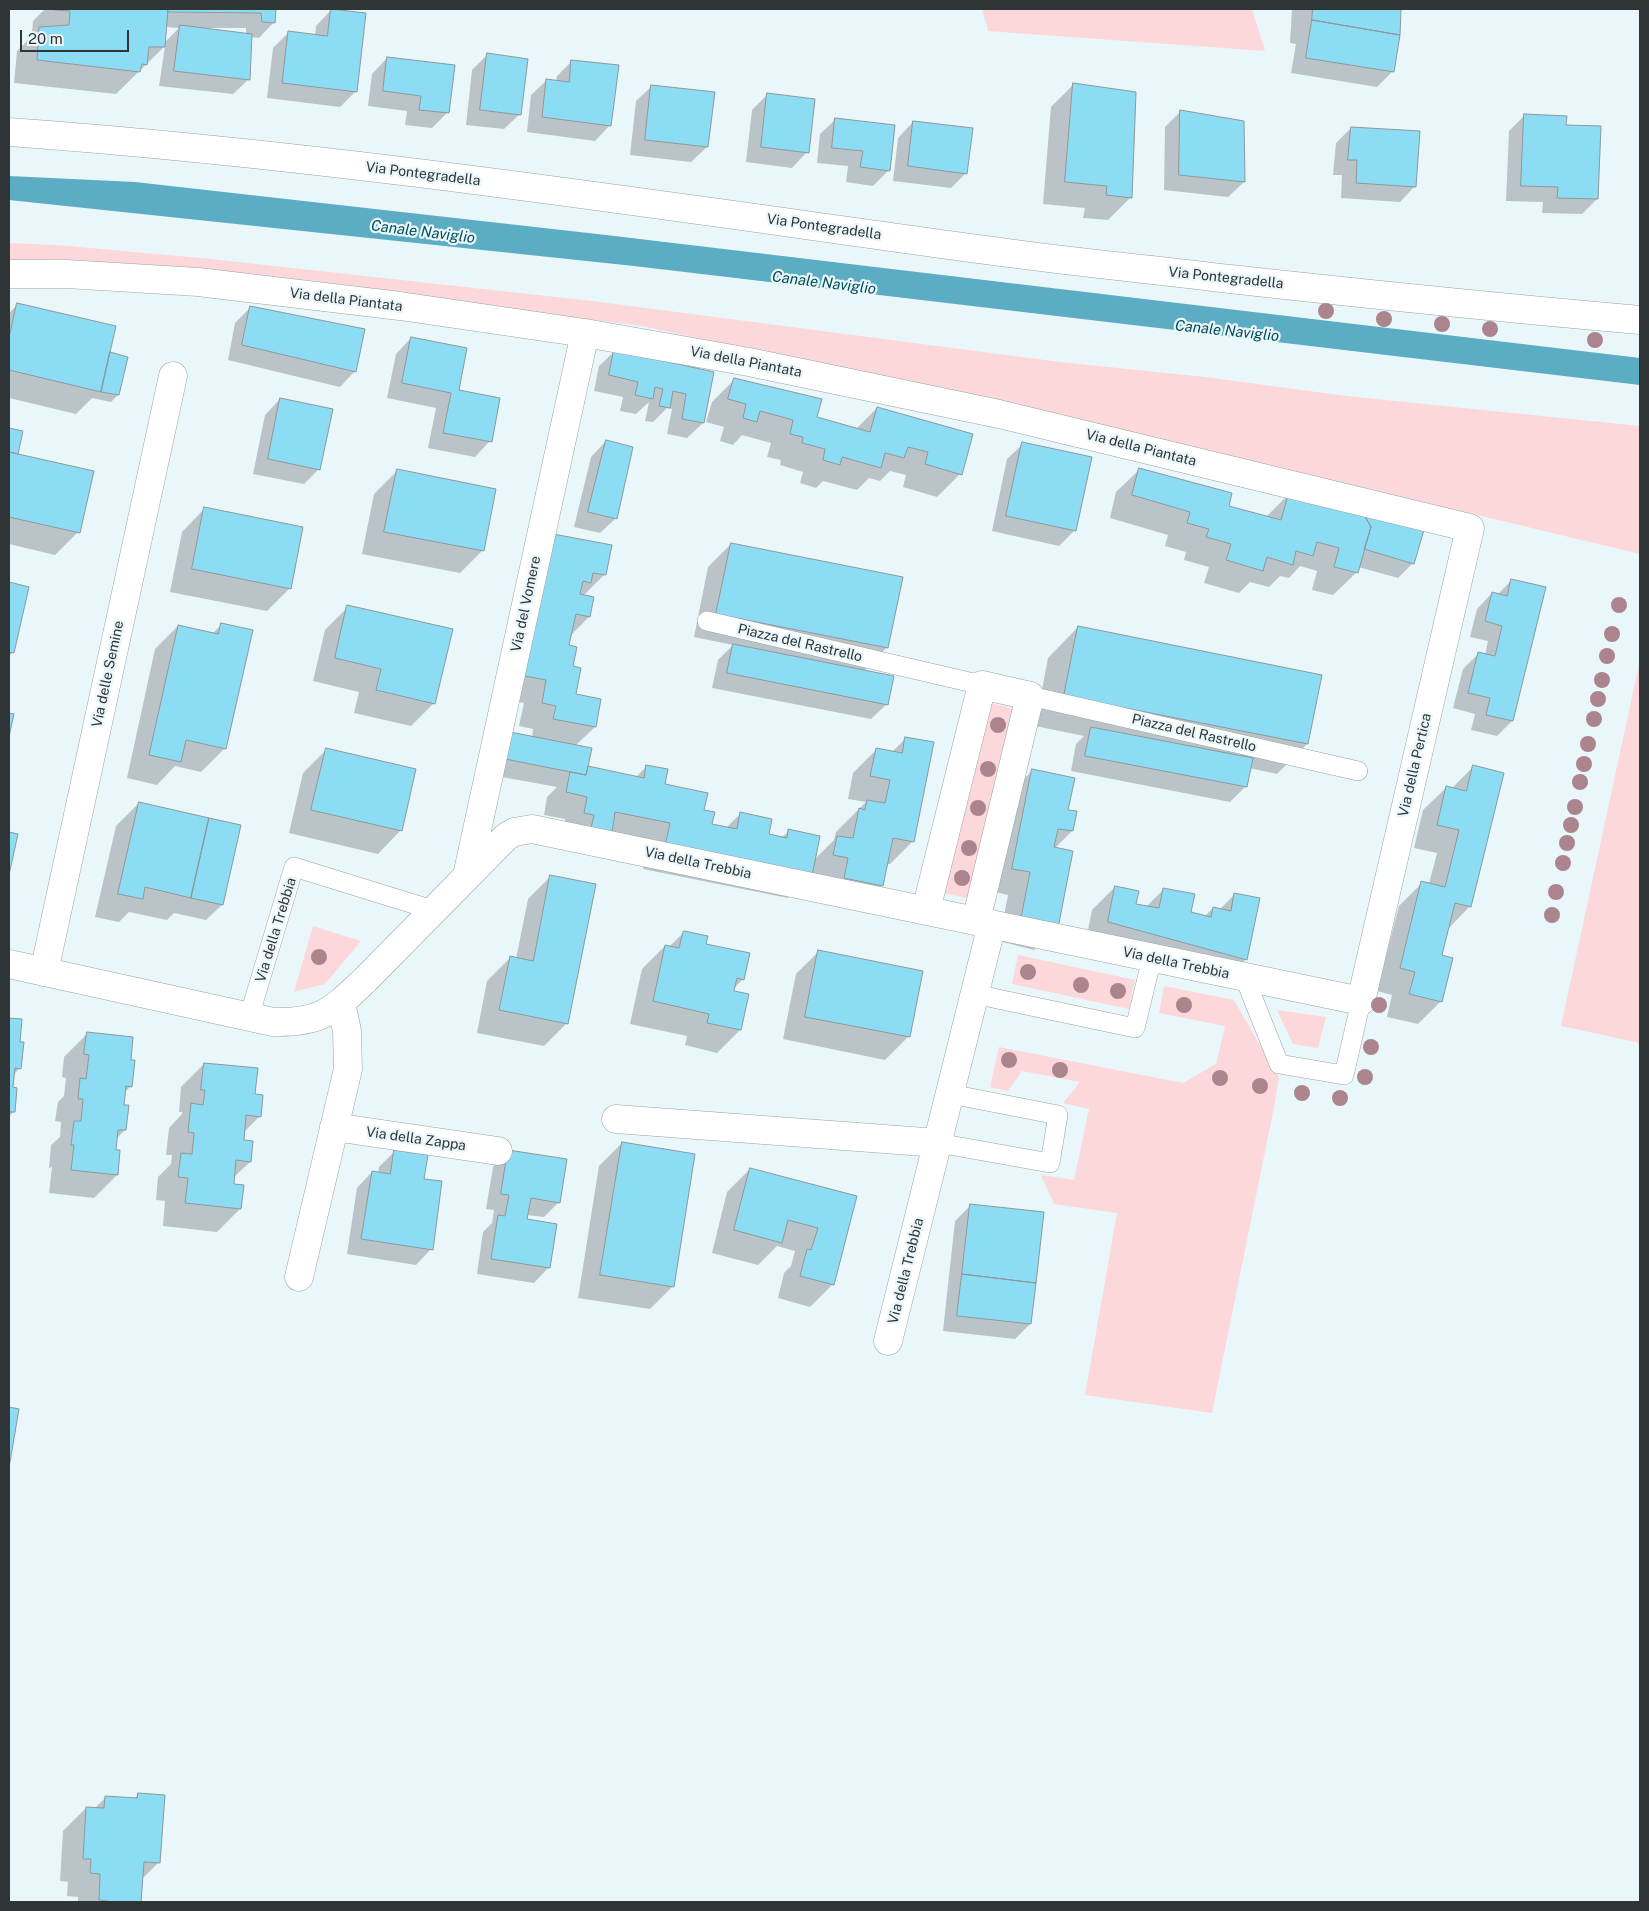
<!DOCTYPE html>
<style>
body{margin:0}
#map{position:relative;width:1649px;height:1911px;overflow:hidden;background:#e9f6fa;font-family:"Public Sans",sans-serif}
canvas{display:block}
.frame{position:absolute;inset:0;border:10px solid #2f3436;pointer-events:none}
.scale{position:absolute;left:20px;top:30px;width:109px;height:22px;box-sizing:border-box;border:2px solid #2f3436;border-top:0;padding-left:6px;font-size:15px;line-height:18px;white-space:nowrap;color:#2f3436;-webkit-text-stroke:4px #e9f6fa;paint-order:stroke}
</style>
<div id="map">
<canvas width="1649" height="1911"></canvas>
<div class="frame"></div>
<div class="scale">20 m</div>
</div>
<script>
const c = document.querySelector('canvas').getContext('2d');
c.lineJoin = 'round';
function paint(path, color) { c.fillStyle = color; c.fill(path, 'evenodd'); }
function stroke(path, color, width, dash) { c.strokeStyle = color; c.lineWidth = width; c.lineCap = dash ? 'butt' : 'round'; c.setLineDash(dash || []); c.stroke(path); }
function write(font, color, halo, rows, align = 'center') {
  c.font = font + ' "Public Sans",sans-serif'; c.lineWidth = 4.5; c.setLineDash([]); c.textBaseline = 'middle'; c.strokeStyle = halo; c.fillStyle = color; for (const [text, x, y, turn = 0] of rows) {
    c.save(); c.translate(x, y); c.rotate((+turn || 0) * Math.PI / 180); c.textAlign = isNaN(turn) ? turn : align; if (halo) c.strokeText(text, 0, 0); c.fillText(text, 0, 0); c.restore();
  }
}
paint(new Path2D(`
 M982,9H1252L1265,51L988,31Z
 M9,243L57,245L211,259L592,301L1060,362L1205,377L1346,396L1640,426V554L1194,447L642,326L211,272L56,259L9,262Z
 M1640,660V1043L1561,1026Z
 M988,702L1018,710L972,899L943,893Z
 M313,926L361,941L325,984L294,992Z
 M1018,955L1135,980L1129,1009L1012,984Z
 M1164,986L1234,1000L1279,1078L1274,1107L1212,1413L1085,1395L1117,1213L1054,1204L1041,1175L1074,1180L1089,1109L1063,1103L1080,1082L1022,1071L1008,1091L990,1087L999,1047L1183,1083L1216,1064L1225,1026L1159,1013Z
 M1277,1010L1326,1017L1318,1048L1293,1044Z`), '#fcd8db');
paint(new Path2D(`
 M9,176L135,182L606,235L1640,358V385L634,266L9,200Z`), '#5cadc3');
paint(new Path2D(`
 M45,9H275L274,22L259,38L251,37L249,79L233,94L159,86L165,46L116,94L14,83L17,51L35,33H32L33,21ZM165,27L179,28L164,43ZM208,28H246V34L208,30Z
 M1292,9H1400L1398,35L1393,71L1377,87L1291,73L1296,44L1290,43Z
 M331,10L355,92L340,107L267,98L273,48L288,33L315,36L316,26Z
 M487,55L520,114L504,129L466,125L472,70Z
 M387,58L453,66L447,113L432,128L405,125L407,111L368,106L372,74Z
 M572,61L610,125L595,141L527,132L531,95L547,80L556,81L557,76Z
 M1074,84L1131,197L1108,220L1083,218L1085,208L1043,204L1051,107Z
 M652,86L713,93L707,147L691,162L630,155L636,101Z
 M768,94L807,152L792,168L746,162L752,110Z
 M1180,112L1244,182L1228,197L1164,190L1165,127Z
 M1525,115L1565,126L1597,199L1582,214L1542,213L1543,202L1506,201L1509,131Z
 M836,119L889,170L873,186L846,182L848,166L817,163L820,134Z
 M913,122L966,173L951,188L893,181L898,138Z
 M1351,128L1415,186L1400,202L1341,198L1342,175H1333L1336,143Z
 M17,305L107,356L127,358L118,395L111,402L92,398L76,414L9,398V313Z
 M251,307L355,371L340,387L228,360L235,323Z
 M411,338L490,441L475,457L428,448L436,408L387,398L396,354Z
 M615,351L712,373L703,423L687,438L667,434L672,409L667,408L653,422L645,421L649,402L636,414L620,411L623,397L594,391L599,366Z
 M735,379L816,418L856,429L877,408L960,474L937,497L903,487L906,475L890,471L880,481L869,478L857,490L823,481L816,488L800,483L803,472L780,465L781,460L767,457L771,443L742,435L733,445L720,441L724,427L706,422L712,402Z
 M280,399L319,469L304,484L253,474L265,415Z
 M9,430L21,432L16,455L78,532L55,555L9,544Z
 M606,441L616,518L600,533L574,527L591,457Z
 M1023,444L1075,530L1059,546L992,531L1007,459Z
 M1140,469L1227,506L1266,517L1289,494L1413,563L1398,578L1358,567L1357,572L1333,595L1312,590L1317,571L1300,566L1289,578L1280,576L1269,587L1250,582L1239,593L1204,583L1209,567L1184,560L1186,552L1165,546L1168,535L1110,518L1116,492Z
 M397,471L483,550L460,573L362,554L374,494Z
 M205,508L290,588L267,611L170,592L182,532Z
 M731,544L887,647L864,671L887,704L871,719L712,688L718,660L733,645L694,637L708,567Z
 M531,558L605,574L583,596L589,617L570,636L568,646L575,695L595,727L575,746L586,771L636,777L647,766L663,785L703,811L711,825L726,828L741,813L767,835L781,838L789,831L813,861L834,840L836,832L866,802L848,799L853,773L876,750L892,752L906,738L913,841L890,864H887L882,885L859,908L812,874L788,898L643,869L647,846L605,837L587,855L569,851L571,837L562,836L565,819L544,815L547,797L557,787L491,775L495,749L532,738L533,729L519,726L524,703L503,699Z
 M1512,580L1545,588L1512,721L1497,736L1471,730L1475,714L1453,708L1463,669L1478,654L1485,655L1488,641L1470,637L1477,609L1492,593L1498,594Z
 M9,584L28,588L13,652L9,657Z
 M348,607L434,703L411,726L354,713L359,692L313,681L325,630Z
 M222,624L251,631L224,749L201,772L175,766L157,785L127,778L155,649L178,626L212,634Z
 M1078,627L1307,744L1277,774L1249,768L1245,787L1230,802L1071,771L1076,744L1084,736L1035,726L1048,658Z
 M326,750L401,830L378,854L289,833L303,773Z
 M1473,767L1470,906L1448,929L1441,956V1001L1418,1024L1387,1017L1392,995L1377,991L1399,906L1422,883L1429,884L1437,853L1414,848L1423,810L1447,787L1452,788Z
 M1033,770L1067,811L1075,812L1072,831L1054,849L1056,927L1034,950L999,941L1008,895L990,891L1010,793Z
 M139,803L222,905L206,920L174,913L167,920L129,912L119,922L95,917L116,826Z
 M551,876L567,1023L544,1046L477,1033L487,981L510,958L516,959L528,899Z
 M1115,887L1135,905L1146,907L1164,889L1190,913L1204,917L1213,908L1220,909L1235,894L1246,959L1223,982L1085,945L1092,910Z
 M683,933L705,945L743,979L733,989L740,1030L717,1053L685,1045L687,1036L630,1024L642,969L665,946L669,947Z
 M819,951L909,1036L885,1060L783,1039L796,974Z
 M9,1019L21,1021L19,1043L20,1068L13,1075L12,1088L14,1112L9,1116Z
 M87,1034L130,1061L131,1086L124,1093L123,1106L125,1130L116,1139L114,1152L119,1151L117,1175L94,1198L49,1193L52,1167L49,1168L51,1145L60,1137L61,1122L55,1121L58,1102L64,1096L66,1078L62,1077L64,1057Z
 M204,1064L254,1095L260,1116L243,1133V1141L250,1162L233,1178V1185L242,1186L240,1209L217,1232L163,1226L165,1201L156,1200L158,1177L171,1164L172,1155H166L169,1128L182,1114V1112H179L181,1087Z
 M622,1143L673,1286L650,1309L578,1298L599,1166Z
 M508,1151L559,1202L544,1217L527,1215L526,1221L549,1267L534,1283L477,1274L483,1232L492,1223L494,1210L486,1209L493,1167Z
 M394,1152L423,1180L431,1249L416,1265L347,1254L357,1188L372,1172L378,1173L379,1167Z
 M750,1169L856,1197L833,1284L810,1307L778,1298L784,1273L791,1266L795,1251L777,1246L758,1265L712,1253L727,1192Z
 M971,1205L1030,1324L1015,1339L943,1331L955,1221Z
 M9,1408L18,1410L9,1461Z
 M138,1795L159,1862L142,1879L140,1902H78V1897L67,1896L68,1882L60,1881L63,1831L86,1808L94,1809L106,1797L133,1799Z`), '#0003');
const building = new Path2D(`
 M55,9H168L165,47H149L147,65L142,64L140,72L37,60L39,27L69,25L70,11L55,10Z
 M168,9H276L275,23L262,22L261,13L168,12Z
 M331,9L366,13L357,92L282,83L288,31L327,36Z
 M1313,9H1401L1400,35L1312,20Z
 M1312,20L1400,35L1394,72L1306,58Z
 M180,25L252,34L250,80L174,71Z
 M487,53L528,59L521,115L480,110Z
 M387,57L455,65L449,113L419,110L421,96L383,91Z
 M571,60L619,65L611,126L542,117L546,79L569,82Z
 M1073,83L1136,92L1132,198L1106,195L1107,186L1065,182Z
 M651,85L715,92L708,147L645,140Z
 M767,93L815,99L809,153L761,147Z
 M1180,110L1244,121L1245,182L1179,175Z
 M1524,114L1567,116L1566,125L1601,126L1598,199L1557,198L1558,187L1521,186Z
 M835,118L895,125L890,171L860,167L863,151L832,148Z
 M913,121L973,128L967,174L908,166Z
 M1351,127L1420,131L1416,187L1356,183L1357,160H1348Z
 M17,303L116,326L101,392L9,370V338Z
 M250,306L365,329L356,372L242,345Z
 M411,337L467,348L459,390L500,398L492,442L443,433L451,393L402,383Z
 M614,350L714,372L704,423L682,419L686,394L673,391L670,408L659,406L663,389L655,387L653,399L635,395L638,382L609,375Z
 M110,352L128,357L119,395L101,392Z
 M734,378L822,399L817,417L870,432L877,407L973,434L962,475L925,464L928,452L908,447L904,458L885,453L881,468L842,457L840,465L823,460L825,449L802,443L803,437L790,434L793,420L760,411L757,422L743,418L746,404L728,399Z
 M280,398L333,409L320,470L268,459Z
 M9,428L23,431L18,454L9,452Z
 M606,440L633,447L617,519L588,512Z
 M1022,442L1092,457L1076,531L1006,516Z
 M9,452L94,471L80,533L9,517Z
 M1139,468L1232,493L1229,506L1281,520L1289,492L1363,513L1371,527L1358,573L1334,567L1339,548L1317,542L1313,556L1296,551L1293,565L1267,557L1263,571L1226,560L1231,544L1206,537L1209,529L1187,523L1190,512L1132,495Z
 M397,469L496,489L484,551L384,532Z
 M204,507L303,527L291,589L192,569Z
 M1363,513L1424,530L1414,564L1364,549L1371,527Z
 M553,534L612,545L606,575L593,573L591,583L583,581L580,594L594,597L590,617L576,614L569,645L577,647L573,666L581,668L576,694L601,699L596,727L553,719L556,706L542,703L546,680L525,676Z
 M731,543L903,577L888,648L716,614Z
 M1511,579L1546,587L1513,721L1486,715L1490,698L1468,693L1478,652L1495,656L1502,626L1485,621L1492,592L1507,596Z
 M9,582L29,587L14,653L9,652Z
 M347,605L453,629L435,704L376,690L381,669L335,658Z
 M221,623L253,630L226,749L186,740L181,762L149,755L178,625L218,634Z
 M1078,626L1322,675L1308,744L1064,696Z
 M733,644L894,676L888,705L727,673Z
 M9,713L14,714L9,737Z
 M1091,727L1253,758L1247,787L1085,756Z
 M510,732L592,748L586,775L505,759Z
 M905,737L934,742L914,842L893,838L883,886L844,878L848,858L833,855L837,836L853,838L859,808L865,810L867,800L885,803L890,780L870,776L876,748L902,753Z
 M326,748L416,769L402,831L311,810Z
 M646,765L668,769L665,784L708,793L704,810L715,812L712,824L737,829L740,812L772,819L769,834L787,838L788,829L820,836L812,876L665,846L670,823L615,812L612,833L591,828L594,815L584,813L587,797L566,792L570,772L586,775L588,766L644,778Z
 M1473,765L1504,773L1471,907L1455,903L1442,955L1453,958L1442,1002L1409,994L1415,972L1400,968L1421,881L1445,887L1459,830L1437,825L1446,786L1466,791Z
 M1032,769L1075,778L1068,810L1077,811L1073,831L1058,829L1054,847L1073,851L1058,928L1021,918L1030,872L1012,869Z
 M139,802L209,818L191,898L145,887L143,899L118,894Z
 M209,818L241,825L223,905L191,898Z
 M9,832L18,834L9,875Z
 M550,875L596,884L568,1024L499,1010L510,956L533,961Z
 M1115,886L1139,891L1136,904L1159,908L1163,888L1195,894L1191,912L1211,917L1213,907L1231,911L1234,893L1260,898L1247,960L1108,922Z
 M684,931L708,936L706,944L750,953L744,980L737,978L734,991L749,994L741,1030L707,1023L709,1014L653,1001L665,945L679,948L683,932Z
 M818,950L923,971L910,1037L805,1017Z
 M9,1018L22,1019L20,1042H24L21,1069L15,1068L13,1087L17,1088L15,1112H9Z
 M87,1032L133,1037L131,1060H135L132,1087L126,1086L124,1105H129L126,1130H118L116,1150H120L118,1175L71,1170L74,1145H71L74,1121H81L83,1099H78L80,1078L86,1079L89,1055L84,1054Z
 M204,1063L258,1068L255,1094L263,1095L261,1117L246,1115L244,1140L253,1141L251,1162L236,1160L234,1184L244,1185L241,1209L185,1203L188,1178L178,1177L181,1153L192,1154L194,1133L188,1132L191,1103L203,1105L205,1090H201Z
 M622,1142L695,1154L674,1287L600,1275Z
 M394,1150L428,1155L424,1179L442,1181L433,1250L361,1239L372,1171L390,1174Z
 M508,1150L567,1159L560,1203L531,1198L527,1219L557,1224L550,1268L491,1259L498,1215L505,1216L509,1195L501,1194Z
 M750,1168L857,1196L834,1285L800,1276L807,1249L811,1250L818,1228L788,1220L782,1243L734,1230Z
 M970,1204L1044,1212L1036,1283L962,1274Z
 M962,1274L1036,1283L1031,1324L957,1316Z
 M9,1407L19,1409L9,1468Z
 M138,1793L165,1795L160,1863L144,1862L141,1902H115L99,1900L100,1874L90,1873L91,1859H83L86,1807L104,1808L105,1796L137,1798Z`);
paint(building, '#8cdcf3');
stroke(building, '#8c989c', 1);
const service = new Path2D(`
 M707,621L982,685
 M1030,696L1358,771
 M1244,976L1279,1064L1344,1075L1361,1001
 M974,994L1135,1028L1152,958
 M249,1017L294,867L433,910
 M938,1143L1050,1163L1058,1115L950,1094`);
const minor = new Path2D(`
 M9,274H67L198,282L400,306L585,333L749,362L999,414L1470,528L1361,1001L532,829L514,832L506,837L365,980C331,1012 321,1023 273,1022L9,964
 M467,876L585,333
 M926,910L982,685L1030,696L976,921
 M44,972L173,376
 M616,1119L938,1143
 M334,1127L498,1151
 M299,1277L348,1069L347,1031L341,1002
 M888,1341L992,924`);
const tertiary = new Path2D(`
 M9,132C344,156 676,208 1008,253C1082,263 1156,270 1230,279C1366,294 1503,308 1640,320`);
stroke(service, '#97a3a7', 20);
stroke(minor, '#97a3a7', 29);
stroke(tertiary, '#97a3a7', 29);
stroke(service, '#fff', 19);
stroke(minor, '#fff', 28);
stroke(tertiary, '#fff', 28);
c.fillStyle = '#ab848e';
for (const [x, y] of [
 [1326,311],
 [1384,319],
 [1442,324],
 [1490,329],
 [1595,340],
 [1619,605],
 [1612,634],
 [1607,656],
 [1602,680],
 [1598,699],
 [1594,719],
 [998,725],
 [1588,744],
 [1584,764],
 [988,769],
 [1580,782],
 [1575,807],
 [978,808],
 [1571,825],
 [1567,843],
 [969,848],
 [1563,863],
 [962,878],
 [1556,892],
 [1552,915],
 [319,957],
 [1028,972],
 [1081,985],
 [1118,991],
 [1184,1005],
 [1379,1005],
 [1371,1047],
 [1009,1060],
 [1060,1070],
 [1365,1077],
 [1220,1078],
 [1260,1086],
 [1302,1093],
 [1340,1098]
]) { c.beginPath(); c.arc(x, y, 8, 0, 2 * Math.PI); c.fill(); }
write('14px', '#2f3436', '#e9f6fa', [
 ["Via Pontegradella",423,174,7],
 ["Via Pontegradella",824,227,8],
 ["Via Pontegradella",1226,278,6],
 ["Via della Piantata",346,300,7],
 ["Via della Piantata",746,362,11],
 ["Via della Piantata",1141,448,14],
 ["Via del Vomere",526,604,-78],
 ["Piazza del Rastrello",800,643,13],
 ["Via delle Semine",108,674,-78],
 ["Piazza del Rastrello",1194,733,13],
 ["Via della Pertica",1415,765,-77],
 ["Via della Trebbia",698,863,12],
 ["Via della Trebbia",276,930,-73],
 ["Via della Trebbia",1176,963,12],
 ["Via della Zappa",416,1139,8],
 ["Via della Trebbia",906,1271,-76]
]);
write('italic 15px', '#014d5c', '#e9f6fa', [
 ["Canale Naviglio",423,232,7],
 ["Canale Naviglio",824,283,7],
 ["Canale Naviglio",1227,331,6]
]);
</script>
